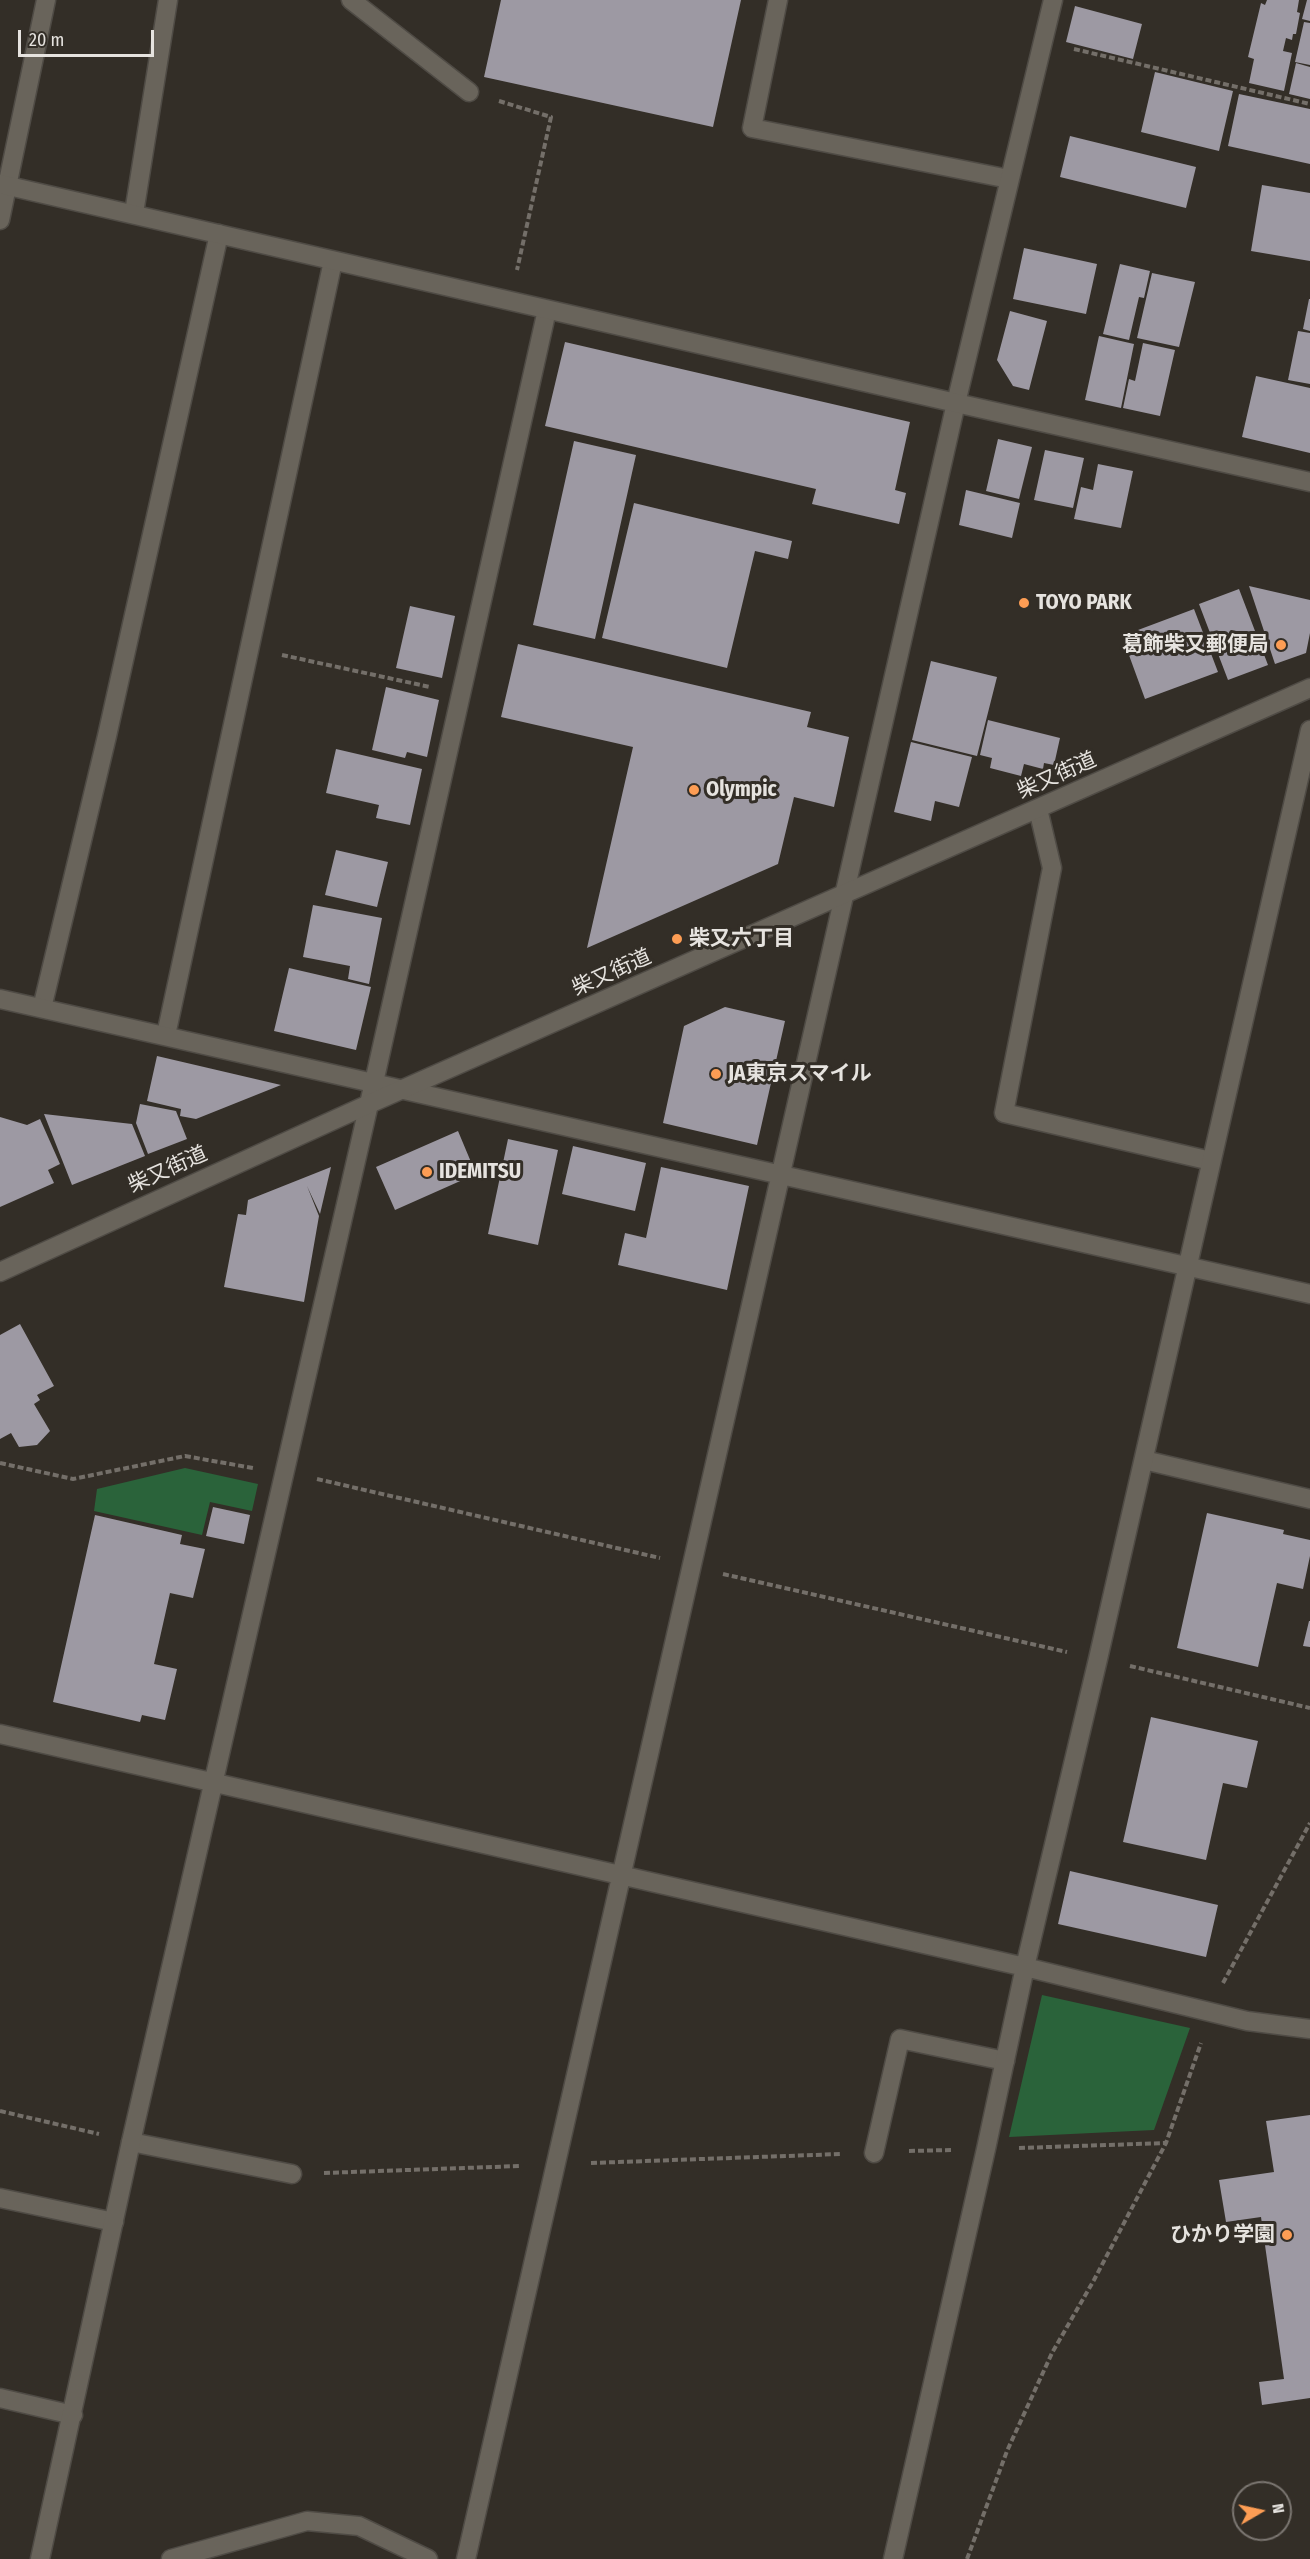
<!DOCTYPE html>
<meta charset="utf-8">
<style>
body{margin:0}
#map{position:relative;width:1310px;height:2559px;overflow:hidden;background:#332e27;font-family:"Fira Sans Condensed",sans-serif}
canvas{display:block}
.north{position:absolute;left:1232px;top:2481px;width:60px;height:60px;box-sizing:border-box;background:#332e27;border:2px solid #7b7671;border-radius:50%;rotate:81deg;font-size:16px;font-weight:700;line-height:24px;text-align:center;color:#e6e3df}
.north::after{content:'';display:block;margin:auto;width:21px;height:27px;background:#fd9d54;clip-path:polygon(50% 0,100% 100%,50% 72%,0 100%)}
.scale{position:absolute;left:18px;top:30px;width:136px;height:27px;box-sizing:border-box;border:3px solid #e6e3df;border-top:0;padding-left:8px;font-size:18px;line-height:21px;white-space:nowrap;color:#e6e3df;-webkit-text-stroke:4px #332e27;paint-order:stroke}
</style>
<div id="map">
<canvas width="1310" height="2559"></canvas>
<div class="north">N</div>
<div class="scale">20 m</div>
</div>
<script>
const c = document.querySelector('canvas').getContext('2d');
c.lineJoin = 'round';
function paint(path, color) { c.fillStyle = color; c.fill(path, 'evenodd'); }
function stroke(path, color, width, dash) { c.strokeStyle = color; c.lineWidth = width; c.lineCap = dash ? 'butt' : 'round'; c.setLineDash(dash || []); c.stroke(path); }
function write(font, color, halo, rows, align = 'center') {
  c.font = font + ' "Fira Sans Condensed","Noto Sans JP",sans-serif'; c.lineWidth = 6; c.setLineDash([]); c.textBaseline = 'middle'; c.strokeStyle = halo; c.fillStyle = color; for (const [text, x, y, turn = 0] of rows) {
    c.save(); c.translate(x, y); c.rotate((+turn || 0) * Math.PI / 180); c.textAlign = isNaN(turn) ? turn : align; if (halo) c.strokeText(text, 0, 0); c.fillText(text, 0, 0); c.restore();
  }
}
paint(new Path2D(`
 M185,1468L258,1484L252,1511L210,1502L202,1535L94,1511L97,1489Z
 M1042,1995L1190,2028L1154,2130L1009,2137Z`), '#2a633a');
paint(new Path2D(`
 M501,0H741L713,127L484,77Z
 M1267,0H1299L1297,12L1300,13L1296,34H1293L1292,40L1286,38L1283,51L1292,53L1284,91L1249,83L1254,59L1248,57L1261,3L1265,5Z
 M1307,0H1310V21L1302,19Z
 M1075,6L1142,24L1133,59L1066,42Z
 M1304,22L1310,23V65L1295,62Z
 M1296,63L1310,67V99L1289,94Z
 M1155,72L1233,91L1219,151L1141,132Z
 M1239,94L1310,109V164L1228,146Z
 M1070,136L1196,167L1186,208L1060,177Z
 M1262,185L1310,193V261L1251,251Z
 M1024,248L1097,264L1086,314L1013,299Z
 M1120,264L1150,271L1144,298L1139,297L1129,340L1103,334Z
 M1152,273L1195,282L1179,347L1137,338Z
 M1309,299H1310V331L1303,329Z
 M1010,311L1047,321L1029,390L1013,386L997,360Z
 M1298,331L1310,333V384L1288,380Z
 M1099,336L1134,344L1121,408L1085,400Z
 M565,342L910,422L895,490L906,493L899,524L812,504L816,489L545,426Z
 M1143,343L1175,350L1160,416L1123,408L1129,379L1135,381Z
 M1256,376L1310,388V453L1242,437Z
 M998,439L1032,447L1019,499L986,491Z
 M574,441L636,455L595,639L533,625Z
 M1045,450L1084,458L1073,508L1034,500Z
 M1098,464L1133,471L1121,528L1074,519L1081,487L1093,490Z
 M966,490L1020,503L1012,538L959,525Z
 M634,503L792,541L788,559L755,551L727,668L602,638Z
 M1249,586L1310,600V633L1306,653L1275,664Z
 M1239,589L1268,665L1228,680L1199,604Z
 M410,606L455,616L442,678L396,668Z
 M1194,609L1218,672L1145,699L1122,636Z
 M518,644L811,712L807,727L849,737L834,807L794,797L778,864L587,948L633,747L501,717Z
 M931,661L997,677L977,756L912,740Z
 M386,687L439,700L427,757L407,752L405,758L372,750Z
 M988,720L1060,738L1054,765L1044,763L1043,769L1024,764L1021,776L990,768L992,758L980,755Z
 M911,742L972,757L959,807L935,801L931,821L894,812Z
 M336,749L422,769L410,825L376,818L379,805L326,793Z
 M336,850L388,862L377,907L325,895Z
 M313,905L382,918L369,984L348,979L350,966L303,957Z
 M289,968L371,987L356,1050L274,1031Z
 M725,1007L785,1021L757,1145L663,1123L684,1026Z
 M157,1056L281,1085L196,1119L180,1116L181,1109L147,1101Z
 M140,1104L176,1111L187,1139L148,1154L136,1123Z
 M44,1114L132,1124L145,1156L72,1185Z
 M0,1117L27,1125L40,1119L60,1164L48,1170L54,1183L0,1207Z
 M458,1131L476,1174L395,1210L376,1167Z
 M508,1139L558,1150L538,1245L488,1234Z
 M573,1146L646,1163L635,1211L562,1194Z
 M331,1167L320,1214L307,1186L319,1216L304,1302L224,1287L238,1214L246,1215L248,1200Z
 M661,1167L749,1186L727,1290L618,1265L625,1233L646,1238Z
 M20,1324L54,1386L37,1395L40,1400L34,1404L50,1431L37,1445L19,1447L11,1433L0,1439V1335Z
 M213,1507L250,1515L244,1544L206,1536Z
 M1207,1513L1284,1530L1283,1534L1310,1540V1556L1303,1589L1277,1583L1258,1667L1177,1648Z
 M95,1515L182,1535L180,1544L205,1549L193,1598L170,1593L154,1664L177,1669L165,1720L142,1715L140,1722L53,1702Z
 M1309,1621H1310V1647L1303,1646Z
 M1151,1717L1258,1741L1247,1788L1223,1783L1206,1860L1123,1842Z
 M1070,1871L1218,1905L1206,1957L1058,1924Z
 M1310,2115V2398L1262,2405L1259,2382L1284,2379L1261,2217L1226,2222L1219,2180L1274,2172L1266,2121Z`), '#9d99a3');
const lane = new Path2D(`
 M351,0L469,92
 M778,0L752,128L1009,179
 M134,213L168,0
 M1038,809L1052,868L1004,1113L1211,1161
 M42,1008L107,736L219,234
 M166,1035L333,261
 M1144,1460L1310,1499
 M131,2142L292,2174
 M874,2153L900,2039L1005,2061
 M0,2198L114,2222
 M0,2398L73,2415`);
const street = new Path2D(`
 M0,220L46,0
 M0,999L1310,1294
 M0,1734L1025,1967L1247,2021L1310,2029
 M40,2559L131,2142L377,1069L547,310
 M171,2559L307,2521L359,2526L428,2559
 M466,2559L956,403L1053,0
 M893,2559L986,2149L1025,1967L1098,1659L1310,730`);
const secondary = new Path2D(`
 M0,184L956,403L1310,482
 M0,1272L369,1104L1310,688`);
stroke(lane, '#4f4b45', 21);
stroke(street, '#4f4b45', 21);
stroke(secondary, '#4f4b45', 21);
stroke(new Path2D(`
 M1074,49L1310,104
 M499,101L551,117L517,270
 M282,655L430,687
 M0,1463L73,1479L185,1456L253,1468
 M317,1479L660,1558
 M723,1574L1067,1652
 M1130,1666L1310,1708
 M1223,1983L1310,1823
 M0,2111L99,2134
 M1019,2148L1166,2143
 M909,2151L952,2150
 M591,2163L841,2154
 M324,2173L520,2166
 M967,2559L1007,2451L1052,2353L1094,2280L1166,2143L1201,2043`), '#746f69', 4, [6, 3]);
stroke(lane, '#69645b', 18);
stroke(street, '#69645b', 18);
stroke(secondary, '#69645b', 18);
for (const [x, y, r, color] of [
 [1024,603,6,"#fd9d54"],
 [1281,645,6,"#fd9d54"],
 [694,790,6,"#fd9d54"],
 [677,939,6,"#fd9d54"],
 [716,1074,6,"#fd9d54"],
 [427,1172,6,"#fd9d54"],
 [1287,2235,6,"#fd9d54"]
]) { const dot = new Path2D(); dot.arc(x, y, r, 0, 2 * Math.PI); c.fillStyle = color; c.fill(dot); stroke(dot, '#332e27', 2); }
write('bold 21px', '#e6e3df', '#332e27', [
 ["TOYO PARK",1036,603],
 ["葛飾柴又郵便局",1269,645,"right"],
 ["Olympic",706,790],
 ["柴又六丁目",689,939],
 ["JA東京スマイル",728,1074],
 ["IDEMITSU",439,1172],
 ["ひかり学園",1275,2235,"right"]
], 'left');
write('21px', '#e6e3df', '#332e27', [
 ["柴又街道",1057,776,-24],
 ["柴又街道",612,973,-24],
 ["柴又街道",168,1170,-24]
]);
</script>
